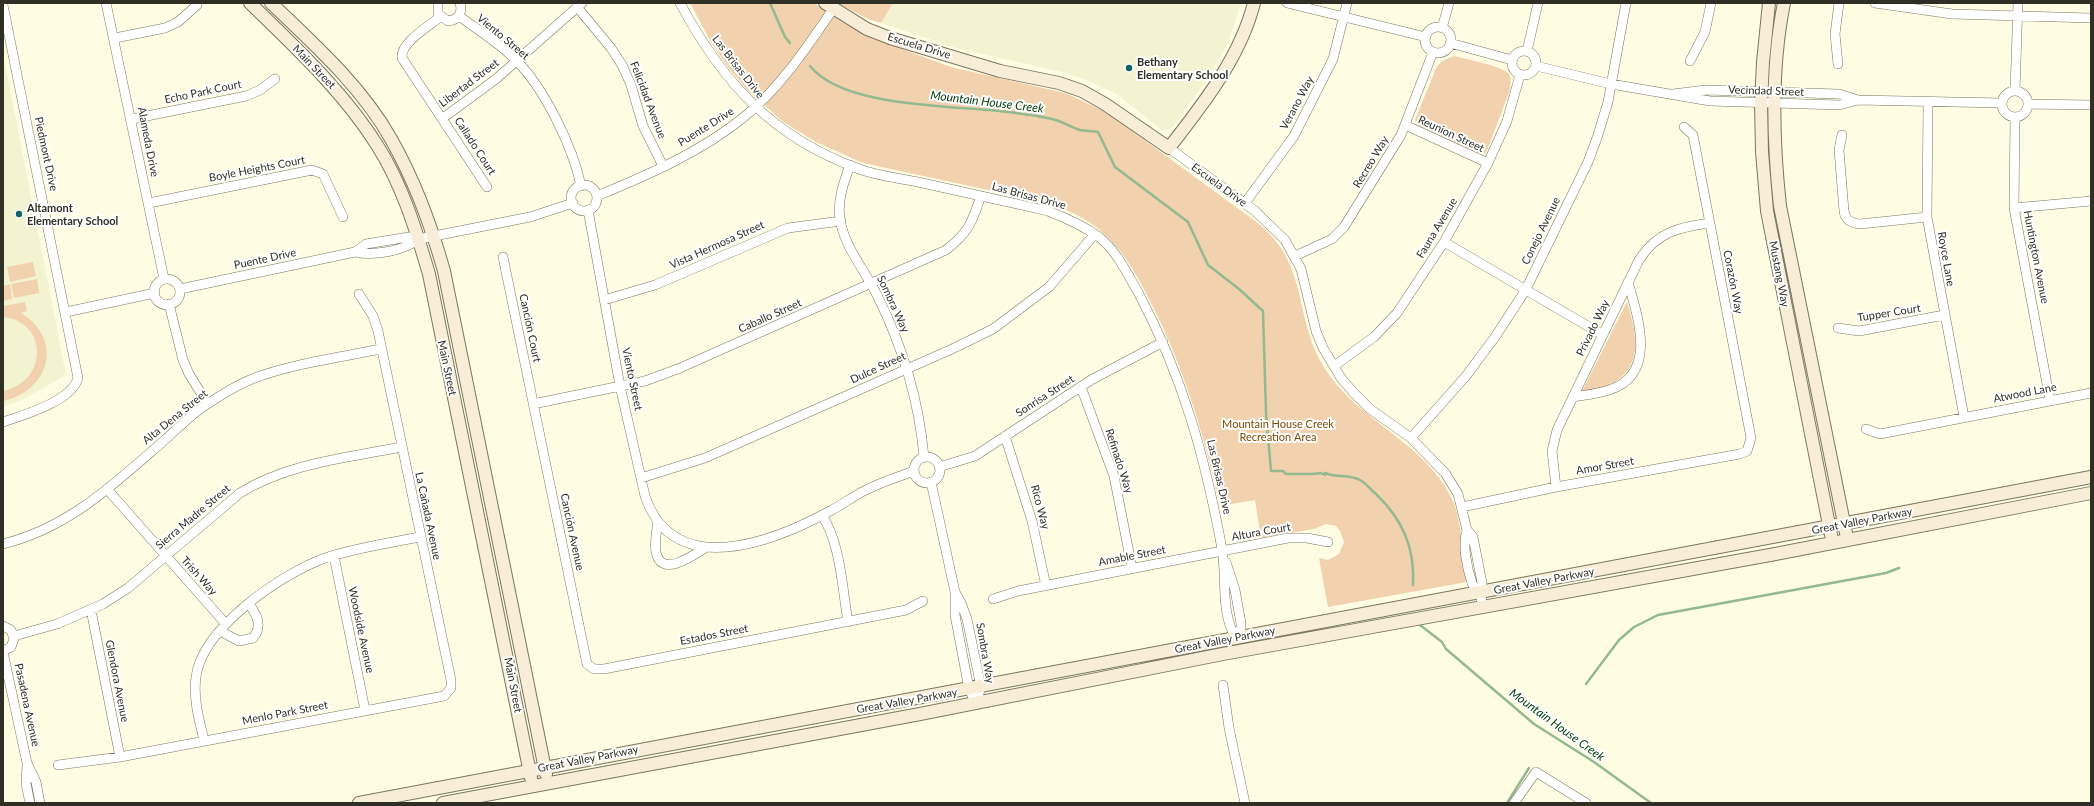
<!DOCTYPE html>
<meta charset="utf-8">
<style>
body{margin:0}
#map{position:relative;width:2094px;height:806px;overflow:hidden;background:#fefde4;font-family:Lato,sans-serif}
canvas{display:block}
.frame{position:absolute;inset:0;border:4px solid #2f2f25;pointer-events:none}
</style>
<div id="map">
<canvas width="2094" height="806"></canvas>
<div class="frame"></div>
</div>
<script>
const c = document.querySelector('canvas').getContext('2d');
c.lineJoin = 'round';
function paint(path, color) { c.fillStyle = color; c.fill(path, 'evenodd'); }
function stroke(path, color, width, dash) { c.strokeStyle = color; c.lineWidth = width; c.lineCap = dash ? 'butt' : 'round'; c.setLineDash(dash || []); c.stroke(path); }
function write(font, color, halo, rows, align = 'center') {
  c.font = font + ' Lato,sans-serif'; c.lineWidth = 4; c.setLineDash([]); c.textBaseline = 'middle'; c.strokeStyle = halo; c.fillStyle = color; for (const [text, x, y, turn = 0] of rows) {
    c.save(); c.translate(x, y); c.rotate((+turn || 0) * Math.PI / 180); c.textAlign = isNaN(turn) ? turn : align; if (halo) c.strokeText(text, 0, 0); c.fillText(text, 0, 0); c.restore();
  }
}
paint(new Path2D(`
 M893,3H1241L1228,43L1207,79L1173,127L1166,131H1163L1118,95L1091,82L1066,73L956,48L881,23Z
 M3,53L66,375L24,399L3,407Z`), '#f3f3d2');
paint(new Path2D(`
 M690,3H814L843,23L872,38L951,67L1065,93L1106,112L1255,221C1308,261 1293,310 1321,362C1352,419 1424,440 1452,499C1462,520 1463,558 1467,582L1328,607L1319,558L1328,560L1339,554L1344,542L1340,531L1336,526L1326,524L1314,529L1261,538L1255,500L1220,506C1204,435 1184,367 1151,303C1138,277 1125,252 1103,233C1085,216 1063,208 1039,201L863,163L816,142L782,121L747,90L728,67L712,44Z
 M837,3H893L881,23L868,19Z
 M1454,56C1465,59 1503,66 1509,74C1512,79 1510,85 1510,90L1486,153L1478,154L1417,125L1415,120L1437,66L1444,60Z
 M33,262L36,276L10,282L7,267Z
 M37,279L39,293L14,298L11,284Z
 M10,284L12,299L3,301V286Z
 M25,302L27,311L21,313C64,339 50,391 3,401V391C48,382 49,322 3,317V306Z
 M1627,302C1637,334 1645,368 1608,386C1600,390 1590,391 1581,393Z`), '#f2d1ae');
stroke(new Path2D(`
 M770,3L785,37L790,43
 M810,66C845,110 963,105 1016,113C1028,115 1040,116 1052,119C1062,121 1070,127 1080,130C1086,131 1092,131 1098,132L1115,167L1188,222L1208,265L1239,289L1263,311L1266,413L1271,471H1283L1286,474H1312L1321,473L1325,475V473C1336,478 1349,474 1360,480C1366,483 1371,490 1376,494C1403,520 1415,548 1413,585
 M1420,625L1442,642L1446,649L1534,724L1594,762L1651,803
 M1586,684L1619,640L1634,627L1658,615L1886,573L1899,568
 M1507,803L1529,768`), '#93b990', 2.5);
const street = new Path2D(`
 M106,3L164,279
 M438,3V14L448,21C458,20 463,13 460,3
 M680,3C723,83 772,137 859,169C878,176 899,178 918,182C962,192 1005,201 1048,211C1066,218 1084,226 1099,237C1117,251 1128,275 1139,294C1183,377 1205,457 1222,549C1227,577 1220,613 1236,638
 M1287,3L1426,37
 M1875,3L1952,14L2091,18
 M3,5L78,378C72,401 24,415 3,422
 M577,7L611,48L622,65L631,85L643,126L663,166
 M459,16C478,30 501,44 517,61C545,90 573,147 581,186
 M440,17C429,26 400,43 402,58L487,187
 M1425 40a13 13 0 1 1 26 0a13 13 0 1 1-26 0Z
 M1442,28L1449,3
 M115,38L165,28L178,22L197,5
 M1450,43L1512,60
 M1527,51L1538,3
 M1512 63a12 12 0 1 1 24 0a12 12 0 1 1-24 0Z
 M1690,61L1705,32L1711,3
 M1838,64L1835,34L1839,3
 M1536,66L1611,84L1710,101L1839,105L1858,100
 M2015,91L2018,3
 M2002 104a13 13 0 1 1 26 0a13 13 0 1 1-26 0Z
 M1673,94L1706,90L1839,94L1858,100L2002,103
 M1928,102L1927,217L1964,417
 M2028,104L2091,105
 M2015,117L2014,208L2050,400
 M443,118L496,79L582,3
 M132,119L246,96L260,90L275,79
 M1405,125L1488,163
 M1842,135L1839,150L1844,211C1845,220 1851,223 1860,224L1927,217
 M1169,148L1255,211L1285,240L1301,269L1316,331L1323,348L1341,378L1353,392L1370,409L1411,438L1445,473L1458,494L1467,530L1473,537L1482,583L1480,593L1483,607
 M850,165C844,182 837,200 840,219C844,247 865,270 877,295C902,345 919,401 924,457
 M571 198a13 13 0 1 1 26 0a13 13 0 1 1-26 0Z
 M597,196C648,175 701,152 744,117C780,88 808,46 833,9
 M149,203L312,170L323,174L343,217
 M1245,203L1294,136L1333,59L1347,3
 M2014,208L2091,201
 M588,210L620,386L645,496C674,581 773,542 830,511C842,505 853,496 866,490C881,482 898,477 914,471
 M1444,242L1603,335
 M355,252L366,244L409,237L419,239
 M1295,256L1332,239L1344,227L1401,135L1433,52
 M503,257L587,664L594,669H604L906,610L923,601
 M154 292a13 13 0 1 1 26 0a13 13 0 1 1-26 0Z
 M180,289L355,252C375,256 403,251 419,239L530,217L573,203
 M604,300L655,285L788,228L841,221
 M169,304L183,360L189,374L207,403
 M66,312L155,293
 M1838,328L1859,331L1944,315
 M1334,366L1374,337L1397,313L1444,242L1488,163L1507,121L1520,75
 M1081,387L1114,476L1132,568
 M1573,397C1585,395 1597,394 1609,390C1658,375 1638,317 1628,282
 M533,404L645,381L680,368L946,250C970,231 971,224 981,196
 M1866,429L1880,434L2091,393
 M1005,436L1032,521L1046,586
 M1411,438L1466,376L1495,337L1525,291L1548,244L1588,162L1597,138L1608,102L1626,3
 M914 470a13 13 0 1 1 26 0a13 13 0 1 1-26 0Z
 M939,467L975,456L1091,380L1163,342
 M641,478L705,458L952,349L993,329L1049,287L1095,234
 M931,482L955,592V615L969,689L976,703
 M1556,487L1552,451L1557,430L1639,260C1657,232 1679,227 1710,223
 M107,489L225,623
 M1462,507L1556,487L1740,454L1747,451L1751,438L1693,135L1684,127
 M822,515C841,545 842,587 848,622
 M658,521C657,530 654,543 656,552C661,579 694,555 705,548
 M1467,530C1462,545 1467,568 1472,583C1473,587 1477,590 1480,593
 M3,544C71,527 116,482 167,438C180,426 194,412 209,403C224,393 242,382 260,376C299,363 341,357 381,349
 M334,556L365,710
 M1226,562L1235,590L1241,623V628L1236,638
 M955,592L961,603L967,619L981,687L976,703
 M993,599L1018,591L1288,538H1307L1328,542
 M91,610L120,757
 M3,626L11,630L14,639L11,647L3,651
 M220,631L239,641L253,638C263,626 257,615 249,604
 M14,636L57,624L103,604L128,588L240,493C288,463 347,458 401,447
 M3,652L27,763L36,782L40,803
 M1223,685L1229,728L1245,803
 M204,740C199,720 193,698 196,677C202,628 281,574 325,558C355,548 389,543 420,537
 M27,765L26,784L30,803
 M58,765L120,757L444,696L451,688V680L378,331L373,316L359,294
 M1514,803L1536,772L1586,803`);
const secondary = new Path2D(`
 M250,3C295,47 343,91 377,145C402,184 416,230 429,274L531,778
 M271,3C314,44 362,87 391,139C415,181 431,225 444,271L546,774
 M825,3L867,29L890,38L1000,71L1059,83L1082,91L1105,104L1169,148C1203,104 1240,58 1254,3
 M1769,3L1763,62L1761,103L1762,152L1767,211L1831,535
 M1784,3C1771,67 1773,142 1780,206L1846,533
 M359,803L2091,477
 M443,803L920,714L1223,654L1770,555L2091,493`);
stroke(street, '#787761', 10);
stroke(secondary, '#787761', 14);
stroke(street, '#fff', 9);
stroke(secondary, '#f8eed7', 12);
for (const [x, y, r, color] of [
 [1129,68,4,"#126267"],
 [19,214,4,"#126267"]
]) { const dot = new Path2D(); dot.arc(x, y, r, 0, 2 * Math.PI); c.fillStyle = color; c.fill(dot); stroke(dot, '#fff', 1.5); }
write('11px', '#2f2f25', '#fff', [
 ["Viento Street",503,37,40],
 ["Escuela Drive",919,46,17],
 ["Main Street",314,67,46],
 ["Las Brisas Drive",738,67,52],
 ["Libertad Street",469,83,-37],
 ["Vecindad Street",1766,91,2],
 ["Echo Park Court",203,92,-12],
 ["Felicidad Avenue",648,100,69],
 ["Verano Way",1297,103,-62],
 ["Puente Drive",706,127,-32],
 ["Reunion Street",1451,134,25],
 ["Alameda Drive",148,142,79],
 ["Callado Court",475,146,57],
 ["Piedmont Drive",46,154,78],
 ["Recreo Way",1371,162,-59],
 ["Boyle Heights Court",257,169,-11],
 ["Escuela Drive",1219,185,36],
 ["Las Brisas Drive",1029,196,15],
 ["Fauna Avenue",1437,228,-59],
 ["Conejo Avenue",1541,231,-64],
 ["Vista Hermosa Street",717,245,-24],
 ["Huntington Avenue",2036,257,79],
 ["Puente Drive",265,259,-12],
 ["Royce Lane",1946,259,80],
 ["Mustang Way",1779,274,79],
 ["Corazón Way",1733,282,79],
 ["Sombra Way",893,304,65],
 ["Tupper Court",1889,313,-9],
 ["Caballo Street",770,316,-24],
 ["Canción Court",530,328,78],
 ["Privado Way",1593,328,-64],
 ["Main Street",447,368,78],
 ["Dulce Street",878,368,-25],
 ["Viento Street",632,379,78],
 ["Atwood Lane",2025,393,-11],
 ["Sonrisa Street",1045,396,-33],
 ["Alta Dena Street",175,417,-39],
 ["Refinado Way",1119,461,72],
 ["Amor Street",1605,466,-10],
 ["Las Brisas Drive",1219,477,77],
 ["Rico Way",1040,507,75],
 ["La Cañada Avenue",428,516,78],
 ["Sierra Madre Street",193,517,-40],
 ["Great Valley Parkway",1862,521,-11],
 ["Canción Avenue",572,532,78],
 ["Altura Court",1261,532,-10],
 ["Amable Street",1132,556,-11],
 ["Trish Way",199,576,48],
 ["Great Valley Parkway",1544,581,-11],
 ["Woodside Avenue",361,630,78],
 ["Estados Street",714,635,-11],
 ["Great Valley Parkway",1225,640,-11],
 ["Sombra Way",985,653,80],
 ["Glendora Avenue",117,681,79],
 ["Main Street",513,685,79],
 ["Great Valley Parkway",907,701,-10],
 ["Pasadena Avenue",27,705,78],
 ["Menlo Park Street",285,713,-11],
 ["Great Valley Parkway",588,759,-11]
]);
write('bold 11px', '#2f2f25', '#fff', [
 ["Bethany",1137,62],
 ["Elementary School",1137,75],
 ["Altamont",27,208],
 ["Elementary School",27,221]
], 'left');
write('11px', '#7a4c06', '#fff', [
 ["Mountain House Creek",1278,424],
 ["Recreation Area",1278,437]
]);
write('italic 12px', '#003b08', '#fff', [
 ["Mountain House Creek",987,102,7],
 ["Mountain House Creek",1557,725,36]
]);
</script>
